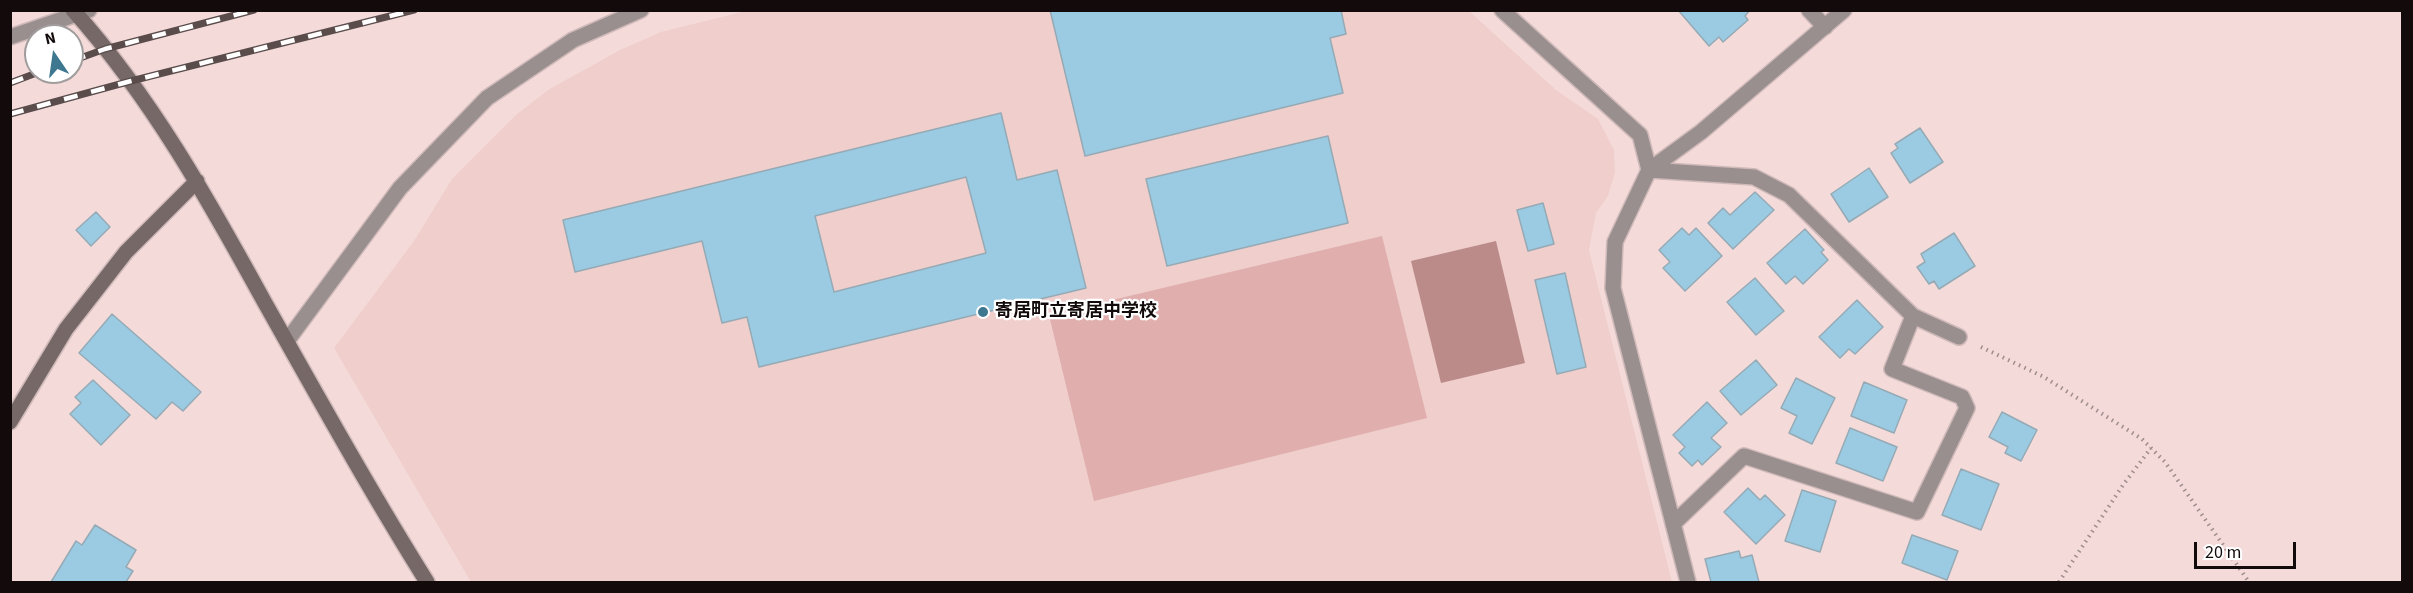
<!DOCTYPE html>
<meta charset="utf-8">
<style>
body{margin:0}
#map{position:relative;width:2413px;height:593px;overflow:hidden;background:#f4dbda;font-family:"Source Sans 3",sans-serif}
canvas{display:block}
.frame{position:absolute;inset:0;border:12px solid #130b0b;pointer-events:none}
.north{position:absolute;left:24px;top:24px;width:60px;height:60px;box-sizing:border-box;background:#fff;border:2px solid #a19d9d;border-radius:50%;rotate:347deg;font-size:16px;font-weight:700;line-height:24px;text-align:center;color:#130b0b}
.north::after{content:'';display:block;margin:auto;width:21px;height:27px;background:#3e7790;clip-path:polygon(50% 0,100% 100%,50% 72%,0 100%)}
.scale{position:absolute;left:2194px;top:542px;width:102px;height:27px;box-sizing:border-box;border:3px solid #130b0b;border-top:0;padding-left:8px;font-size:18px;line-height:21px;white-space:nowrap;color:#130b0b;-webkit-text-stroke:4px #fff;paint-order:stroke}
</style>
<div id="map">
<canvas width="2413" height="593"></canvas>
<div class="frame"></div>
<div class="north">N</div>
<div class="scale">20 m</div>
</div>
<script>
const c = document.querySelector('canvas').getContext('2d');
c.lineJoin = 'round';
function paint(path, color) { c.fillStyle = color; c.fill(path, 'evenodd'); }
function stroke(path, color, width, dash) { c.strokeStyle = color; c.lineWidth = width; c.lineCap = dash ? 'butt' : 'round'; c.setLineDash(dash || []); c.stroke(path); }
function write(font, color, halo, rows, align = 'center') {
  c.font = font + ' "Source Sans 3","Noto Sans JP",sans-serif'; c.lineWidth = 4.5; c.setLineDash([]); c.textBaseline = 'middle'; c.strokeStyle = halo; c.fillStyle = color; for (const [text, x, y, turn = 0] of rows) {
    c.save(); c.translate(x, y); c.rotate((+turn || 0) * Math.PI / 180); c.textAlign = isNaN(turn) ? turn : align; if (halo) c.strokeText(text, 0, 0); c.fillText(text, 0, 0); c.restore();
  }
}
paint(new Path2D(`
 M750,10L1469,11L1556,90L1598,119L1614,150L1615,172L1608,196L1596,213L1589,250L1672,582H471L334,348L414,241L452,179L516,115L548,90L620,50L661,32Z`), '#efcecc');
paint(new Path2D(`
 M1382,236L1427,418L1094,501L1049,315Z`), '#dfaead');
paint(new Path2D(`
 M1496,241L1525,363L1441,383L1411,261Z`), '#bb8b89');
const building = new Path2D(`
 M1050,10H1341L1346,34L1330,38L1343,93L1085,156Z
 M1678,10H1750L1745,16L1748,20L1723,42L1719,37L1709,46Z
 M1001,113L1017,180L1057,170L1086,288L759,367L747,317L722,323L702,241L575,272L563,220ZM966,177L986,253L834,292L815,216Z
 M1920,128L1943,162L1910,183L1891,153L1898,148L1895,144Z
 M1328,136L1348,223L1167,266L1146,179Z
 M1869,168L1888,197L1849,222L1831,194Z
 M1755,192L1774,210L1733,249L1708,223L1723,208L1730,215Z
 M1543,203L1554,244L1528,251L1517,210Z
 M96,212L110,227L91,246L76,230Z
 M1682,228L1689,235L1696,228L1722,256L1685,291L1663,268L1670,262L1659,250Z
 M1805,229L1824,250L1821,252L1828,260L1803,284L1795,276L1786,284L1767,263Z
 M1954,233L1975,266L1939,289L1934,281L1929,284L1917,267L1925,262L1921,254Z
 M1565,273L1586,367L1557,374L1535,280Z
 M1755,278L1784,311L1756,335L1727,302Z
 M1857,300L1883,327L1855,354L1849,349L1840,358L1819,337Z
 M112,314L201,392L183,411L172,402L156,419L79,353Z
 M1756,360L1777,385L1741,415L1720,391Z
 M1796,378L1835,398L1812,444L1789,433L1797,416L1781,408Z
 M93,380L130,415L101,445L70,414L81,403L75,397Z
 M1864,382L1907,400L1894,433L1851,416Z
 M1707,402L1727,423L1711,438L1721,447L1702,465L1698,460L1692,466L1679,453L1685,447L1673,435Z
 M2002,412L2037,430L2021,461L2005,453L2008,447L1989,437Z
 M1850,428L1897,447L1883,481L1836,463Z
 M1961,469L1999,484L1981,530L1942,515Z
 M1748,488L1760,500L1765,495L1785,515L1756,544L1724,512Z
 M1802,490L1836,501L1820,552L1785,541Z
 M95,525L136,550L126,567L133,571L126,582H51L76,541L82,545Z
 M1912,535L1958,551L1947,580L1902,563Z
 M1739,551L1741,558L1752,555L1759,582H1711L1705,559Z`);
paint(building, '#9bcbe2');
stroke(building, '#95aab5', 1.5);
const lane = new Path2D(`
 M1809,10L1825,27`);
const street = new Path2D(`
 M1502,10L1640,135L1649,170
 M10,37L89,10
 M1649,170L1754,177L1789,195L1913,316L1959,337
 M287,341L400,188L487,98L573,40L641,10
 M1673,524L1744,456L1917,512L1967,408L1962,397L1892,369L1913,316
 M1688,582L1613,288L1615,242L1649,170L1701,132L1844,10`);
const secondary = new Path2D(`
 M73,10C152,98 209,201 265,303C318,397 370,491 427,582
 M10,422L66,329L126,252L197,181`);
stroke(lane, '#d0bab9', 18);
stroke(street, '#d0bab9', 18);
stroke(secondary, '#d0bab9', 18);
stroke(new Path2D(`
 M1981,347L2044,377L2142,439L2165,462L2249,582
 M2059,582L2123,485L2151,448`), '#a08d8d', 4, [1.5, 4.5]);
stroke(lane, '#998f8f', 15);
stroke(street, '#998f8f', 15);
stroke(secondary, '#766867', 15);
const rail = new Path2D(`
 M72,61L105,49L254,10
 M10,83L39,72
 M10,114L131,81L414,10`);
stroke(rail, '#594c4b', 7);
stroke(rail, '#fff', 4.5, [14]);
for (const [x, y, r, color] of [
 [983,312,6,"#3e7790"]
]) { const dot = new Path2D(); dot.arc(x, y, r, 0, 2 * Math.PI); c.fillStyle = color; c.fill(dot); stroke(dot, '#fff', 2); }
write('bold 18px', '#130b0b', '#fff', [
 ["寄居町立寄居中学校",995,312]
], 'left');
</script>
